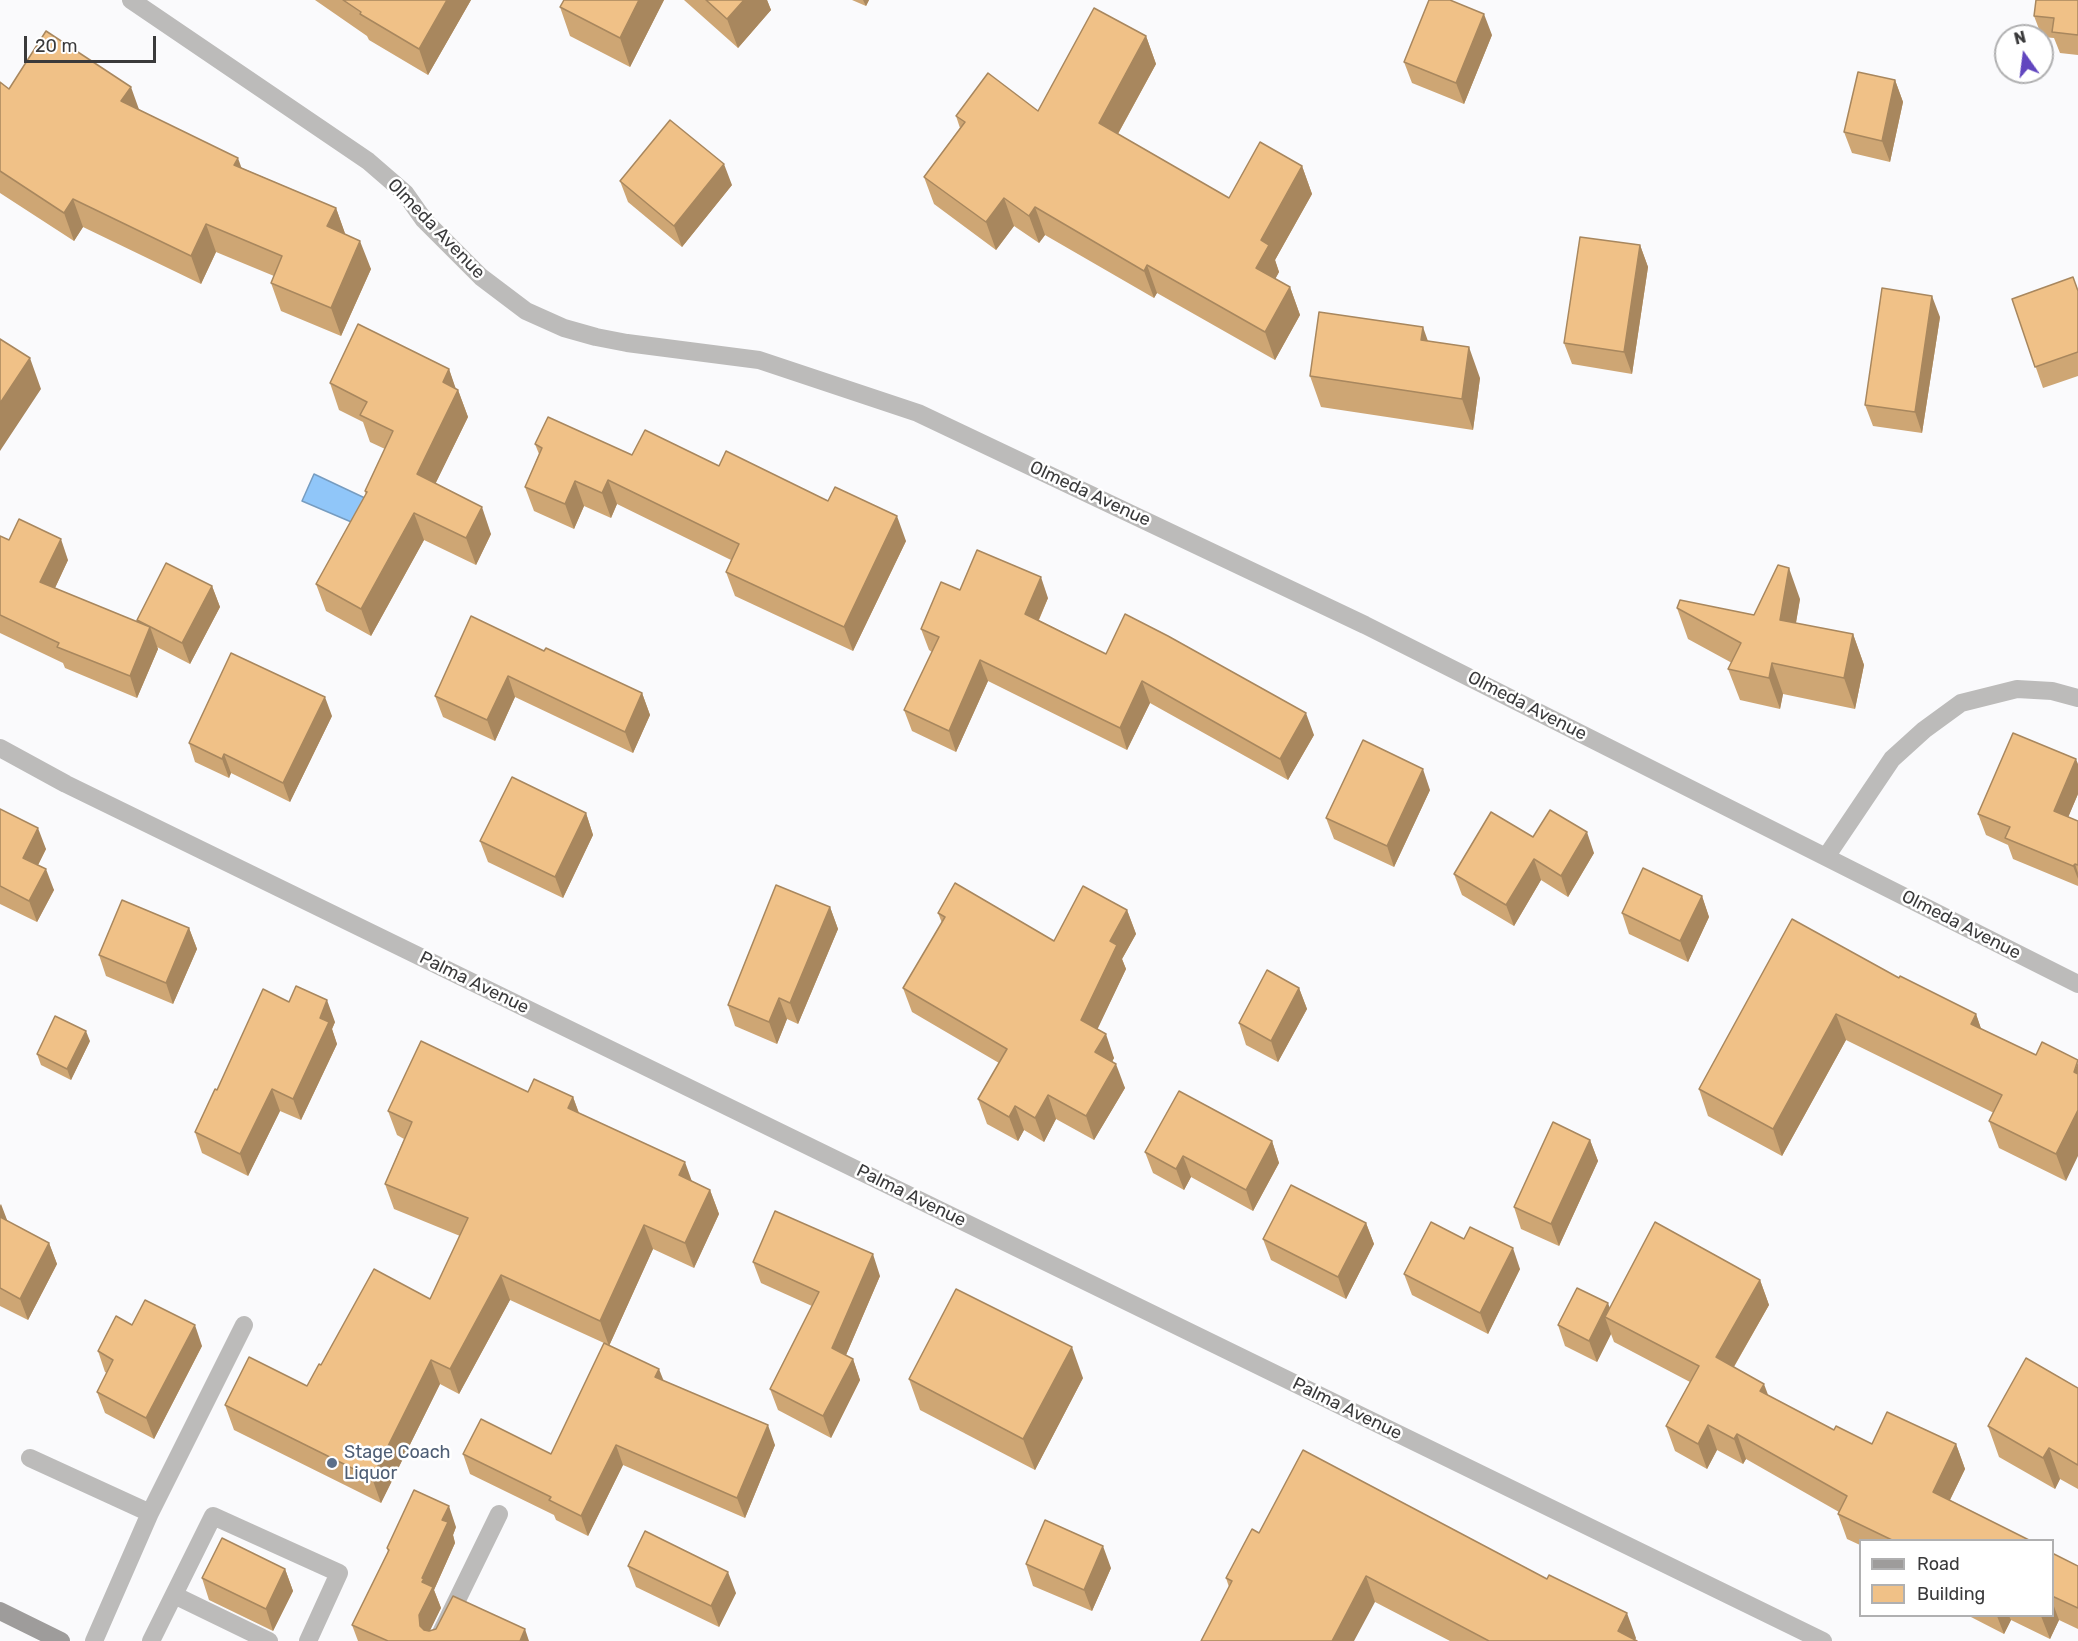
<!DOCTYPE html>
<style>
body{margin:0}
#map{position:relative;width:2078px;height:1641px;overflow:hidden;background:#fafafc;font-family:Rubik,sans-serif}
canvas{display:block}
.legend{position:absolute;left:1859px;top:1539px;width:195px;height:78px;box-sizing:border-box;background:#fff;border:2px solid #b0b0b1;margin:0;padding:8px 10px;list-style:none;font-size:18px;color:#3a3a3b}
.legend li{display:flex;align-items:center;gap:12px;height:30px}
.legend b{width:30px;border:2px solid #b0b0b1}
.north{position:absolute;left:1994px;top:24px;width:60px;height:60px;box-sizing:border-box;background:#fff;border:2px solid #b0b0b1;border-radius:50%;rotate:346deg;font-size:16px;font-weight:700;line-height:24px;text-align:center;color:#3a3a3b}
.north::after{content:'';display:block;margin:auto;width:21px;height:27px;background:#6146bf;clip-path:polygon(50% 0,100% 100%,50% 72%,0 100%)}
.scale{position:absolute;left:24px;top:36px;width:132px;height:27px;box-sizing:border-box;border:3px solid #3a3a3b;border-top:0;padding-left:8px;font-size:18px;line-height:21px;white-space:nowrap;color:#3a3a3b;-webkit-text-stroke:4px #fff;paint-order:stroke}
</style>
<div id="map">
<canvas width="2078" height="1641"></canvas>
<ul class="legend">
<li><b style="height:8px;background:#9e9c9b"></b>Road</li>
<li><b style="height:16px;background:#f0c187"></b>Building</li>
</ul>
<div class="north">N</div>
<div class="scale">20 m</div>
</div>
<script>
const c = document.querySelector('canvas').getContext('2d');
c.lineJoin = 'round';
function paint(path, color) { c.fillStyle = color; c.fill(path, 'evenodd'); }
function stroke(path, color, width, dash) { c.strokeStyle = color; c.lineWidth = width; c.lineCap = dash ? 'butt' : 'round'; c.setLineDash(dash || []); c.stroke(path); }
function write(font, color, halo, rows, align = 'center') {
  c.font = font + ' Rubik,sans-serif'; c.lineWidth = 5; c.setLineDash([]); c.textBaseline = 'middle'; c.strokeStyle = halo; c.fillStyle = color; for (const [text, x, y, turn = 0] of rows) {
    c.save(); c.translate(x, y); c.rotate((+turn || 0) * Math.PI / 180); c.textAlign = isNaN(turn) ? turn : align; if (halo) c.strokeText(text, 0, 0); c.fillText(text, 0, 0); c.restore();
  }
}
const water = new Path2D(`
 M314,474L367,499L356,524L302,501Z`);
paint(water, '#90c6f9');
stroke(water, '#769cc0', 1.5);
stroke(new Path2D(`
 M30,1458L150,1513
 M174,1595L269,1641
 M94,1641L150,1513L244,1325
 M151,1641L213,1516L339,1573L308,1641
 M437,1641L499,1514`), '#bcbbba', 18);
stroke(new Path2D(`
 M131,0L368,161L405,193L424,220L481,277L526,311L564,328L596,337L627,343L759,360L918,413L1365,625L2078,984
 M0,748L66,784L1823,1641
 M1826,857L1892,759L1924,730L1961,703L2017,689L2052,691L2078,698`), '#bcbbba', 18);
stroke(new Path2D(`
 M0,1611L61,1641`), '#9e9c9b', 18);
paint(new Path2D(`
 M315,0H471L428,75L369,40L367,36Z
 M664,0L630,67L570,36L560,7Z
 M684,0H767L771,10L738,48Z
 M852,0H869L866,6Z
 M2078,0V55L2060,53L2054,38L2042,37L2034,16Z
 M1492,35L1464,104L1412,83L1404,62Z
 M1146,36L1156,64L1118,134L1229,198L1302,166L1312,194L1275,260L1279,272L1275,279L1290,287L1300,315L1275,360L1157,293L1154,298L1045,235L1039,243L1014,226L996,250L934,204L924,177L960,128L956,116L1038,111Z
 M1895,80L1903,102L1890,162L1852,153L1844,132Z
 M0,82L9,89L139,110L242,168L336,208L345,234L371,269L341,336L281,311L271,283L274,276L216,252L201,284L83,227L74,241L0,193Z
 M620,181L732,185L682,247L628,202Z
 M1640,245L1648,267L1632,374L1572,364L1564,343Z
 M2078,290V376L2043,388L2012,299Z
 M1940,317L1922,433L1873,426L1865,405Z
 M449,369L455,388L458,390L468,417L435,484L491,534L476,565L424,540L371,636L326,611L316,584L366,495L365,491L385,449L370,442L363,422L339,410L330,383Z
 M1310,376L1480,378L1473,430L1321,407Z
 M535,444L632,455L719,466L906,541L853,651L735,596L726,572L731,560L617,504L611,518L584,506L574,529L534,511L525,487L539,454Z
 M0,536L9,540L68,560L55,588L138,623L137,620L212,586L220,607L190,664L157,647L158,649L137,698L65,668L63,663L0,633Z
 M960,590L1048,598L1039,620L1106,654L1314,735L1288,780L1150,703L1127,750L988,681L956,752L912,731L904,710L932,652L929,650L921,629Z
 M1800,599L1796,623L1853,634L1864,665L1855,709L1783,694L1780,709L1740,700L1728,669L1732,663L1688,639L1677,608L1754,615Z
 M544,651L642,693L650,715L633,753L515,697L495,741L443,717L435,696Z
 M332,716L290,802L231,773L229,778L195,762L189,743Z
 M1430,790L1394,867L1334,839L1326,818Z
 M2078,794L2068,817L2078,821V886L2013,859L2008,845L1986,835L1978,814Z
 M0,809L46,849L38,865L54,890L37,922L0,904Z
 M586,813L593,835L563,898L488,862L480,841Z
 M1533,837L1594,853L1568,897L1541,880L1514,926L1462,895L1454,874Z
 M1702,896L1709,917L1688,962L1629,934L1622,913Z
 M830,907L838,929L798,1024L787,1019L777,1044L735,1026L728,1005Z
 M1127,910L1136,934L1122,959L1126,969L1097,1029L1114,1058L1112,1062L1125,1088L1094,1140L1056,1119L1044,1142L1024,1130L1018,1141L987,1124L978,1099L999,1063L912,1012L903,988L942,923L938,913L1054,941Z
 M189,928L197,949L173,1004L106,976L99,955Z
 M1899,978L1976,1014L1981,1029L2036,1055L2066,1181L1999,1148L1989,1121L1994,1113L1846,1040L1782,1156L1708,1116L1699,1089Z
 M1299,988L1307,1009L1278,1062L1246,1045L1239,1023Z
 M289,1002L335,1022L332,1029L337,1044L301,1120L280,1111L248,1176L202,1153L195,1132L217,1090Z
 M90,1041L71,1080L41,1065L37,1054Z
 M528,1092L573,1097L579,1113L692,1181L710,1190L719,1214L694,1268L653,1249L609,1346L663,1381L775,1445L745,1518L623,1465L588,1536L556,1520L554,1515L470,1474L463,1454H551L604,1343L510,1300L459,1394L440,1384L381,1503L234,1430L225,1405L307,1386L321,1365L430,1299L460,1236L394,1209L385,1184L404,1139L397,1135L388,1111Z
 M1590,1140L1598,1161L1559,1246L1521,1229L1514,1207Z
 M1272,1141L1279,1163L1253,1211L1191,1177L1184,1190L1153,1173L1145,1152Z
 M0,1204L7,1221L49,1243L57,1264L28,1320L0,1306Z
 M1366,1223L1374,1244L1346,1299L1271,1260L1263,1239Z
 M1464,1239L1520,1269L1488,1334L1412,1295L1404,1274Z
 M753,1262L880,1276L846,1355L853,1359L860,1380L831,1438L778,1410L770,1389L812,1306L761,1283Z
 M1760,1280L1769,1305L1734,1367L1769,1396L1834,1430L1872,1444H1956L1965,1469L1950,1500L2029,1540H1860V1545L1847,1539L1838,1514L1839,1512L1746,1459L1743,1464L1717,1450L1707,1469L1675,1451L1666,1426L1690,1382L1614,1342L1611,1334L1597,1362L1565,1346L1558,1325L1610,1308Z
 M132,1325L202,1346L154,1439L105,1413L97,1392L107,1373L105,1372L98,1351Z
 M1083,1378L1035,1470L920,1410L909,1379Z
 M2078,1388V1489L2060,1479L2055,1489L1999,1457L1988,1426Z
 M456,1527L453,1535L455,1543L434,1590L441,1608L429,1631L520,1641H358L352,1625L388,1552L387,1548Z
 M1259,1533L1636,1638L1635,1640L1637,1641H1450L1375,1602L1229,1587L1226,1578Z
 M2052,1553L2078,1566V1629L2059,1620L2050,1639L2011,1620L2004,1634L1969,1616H2052Z
 M1026,1564L1111,1568L1092,1611L1033,1586Z
 M628,1566L736,1593L719,1627L636,1587Z
 M285,1569L293,1591L273,1631L209,1600L202,1578Z`), '#cea674');
paint(new Path2D(`
 M447,0H471L428,75L419,49Z
 M639,0H664L630,67L620,38Z
 M744,0H767L771,10L738,48L727,19Z
 M863,0H869L866,6Z
 M1484,14L1492,35L1464,104L1456,83Z
 M1146,36L1156,64L1109,150L1099,123Z
 M1895,80L1903,102L1890,162L1882,141Z
 M131,87L141,115L121,101Z
 M238,158L248,186L234,165Z
 M724,164L732,185L682,247L674,226Z
 M1302,166L1312,194L1275,260L1279,272L1266,296L1256,268L1261,240Z
 M1004,198L1014,226L996,250L986,222Z
 M73,199L83,227L74,241L64,213Z
 M1035,207L1045,235L1039,243L1029,216Z
 M336,208L346,236L327,226Z
 M206,224L216,252L201,284L191,256Z
 M360,241L371,269L341,336L331,308Z
 M1640,245L1648,267L1632,374L1624,352Z
 M1147,265L1157,293L1154,298L1144,271Z
 M1290,287L1300,315L1275,360L1265,332Z
 M1932,296L1940,317L1922,433L1915,412Z
 M1423,327L1434,358L1421,340Z
 M1469,347L1480,378L1473,430L1462,399Z
 M30,358L41,389L0,451V403Z
 M449,369L457,392L458,390L468,417L427,501L417,474L443,382Z
 M608,480L617,504L611,518L602,493Z
 M575,481L584,506L574,529L565,504Z
 M482,507L491,534L476,565L466,538Z
 M414,513L424,540L371,636L361,609Z
 M897,516L906,541L853,651L844,627Z
 M61,539L68,560L48,603L40,582Z
 M1789,568L1800,599L1791,651L1780,620Z
 M1041,577L1048,598L1032,635L1025,614Z
 M212,586L220,607L190,664L182,643Z
 M150,627L158,649L137,698L130,676Z
 M1853,634L1864,665L1855,709L1844,678Z
 M980,660L988,681L956,752L949,731Z
 M1772,663L1783,694L1780,709L1769,678Z
 M508,676L515,697L495,741L487,720Z
 M1142,681L1150,703L1127,750L1120,728Z
 M642,693L650,715L633,753L625,732Z
 M325,697L332,716L290,802L283,783Z
 M1306,713L1314,735L1288,780L1280,759Z
 M224,754L231,773L229,778L222,759Z
 M2076,759L2078,764V794L2062,832L2054,811Z
 M1423,769L1430,790L1394,867L1387,846Z
 M586,813L593,835L563,898L555,877Z
 M38,828L46,849L31,879L23,858Z
 M1587,832L1594,853L1568,897L1561,876Z
 M1534,859L1541,880L1514,926L1506,905Z
 M2075,864L2078,873V879L2073,866Z
 M46,869L54,890L37,922L29,901Z
 M1702,896L1709,917L1688,962L1680,941Z
 M830,907L838,929L798,1024L790,1003Z
 M1127,910L1136,934L1122,959L1126,969L1090,1045L1081,1020L1110,941Z
 M189,928L197,949L173,1004L166,983Z
 M1299,988L1307,1009L1278,1062L1271,1041Z
 M779,998L787,1019L777,1044L769,1022Z
 M327,1000L335,1022L332,1029L337,1044L301,1120L293,1099L320,1018Z
 M1836,1014L1846,1040L1782,1156L1773,1129Z
 M1976,1014L1985,1040L1971,1024Z
 M86,1031L90,1041L71,1080L67,1069Z
 M1106,1034L1114,1058L1104,1076L1095,1052Z
 M2078,1062V1084L2074,1072Z
 M1116,1064L1125,1088L1094,1140L1086,1116Z
 M272,1089L280,1111L248,1176L240,1154Z
 M1048,1095L1056,1119L1044,1142L1035,1118Z
 M573,1097L582,1122L568,1108Z
 M1015,1106L1024,1130L1018,1141L1009,1117Z
 M2078,1110V1156L2066,1181L2056,1154Z
 M1590,1140L1598,1161L1559,1246L1551,1224Z
 M1272,1141L1279,1163L1253,1211L1246,1190Z
 M1183,1156L1191,1177L1184,1190L1176,1169Z
 M685,1162L694,1187L679,1175Z
 M710,1190L719,1214L694,1268L685,1243Z
 M1,1204L9,1225L0,1229V1206Z
 M1366,1223L1374,1244L1346,1299L1338,1277Z
 M644,1225L653,1249L609,1346L600,1321Z
 M49,1243L57,1264L28,1320L20,1299Z
 M1513,1248L1520,1269L1488,1334L1480,1313Z
 M873,1254L880,1276L840,1369L832,1348Z
 M501,1275L510,1300L459,1394L450,1369Z
 M1760,1280L1769,1305L1725,1382L1716,1357Z
 M1608,1303L1615,1322L1605,1317L1611,1334L1597,1362L1589,1341Z
 M195,1325L202,1346L154,1439L146,1418Z
 M1072,1347L1083,1378L1035,1470L1023,1439Z
 M853,1359L860,1380L831,1438L823,1416Z
 M431,1360L440,1384L381,1503L372,1478Z
 M659,1369L667,1389L655,1377Z
 M1764,1384L1773,1408L1760,1391Z
 M768,1425L775,1445L745,1518L737,1498Z
 M1708,1425L1717,1450L1707,1469L1698,1444Z
 M1737,1434L1746,1459L1743,1464L1734,1439Z
 M1956,1444L1965,1469L1942,1516L1933,1492Z
 M616,1445L623,1465L588,1536L581,1516Z
 M2049,1448L2060,1479L2055,1489L2043,1458Z
 M449,1506L456,1527L453,1535L455,1543L434,1590L441,1608L427,1637L420,1626L419,1615L422,1578L442,1520Z
 M1103,1546L1111,1568L1092,1611L1084,1590Z
 M285,1569L293,1591L273,1631L266,1609Z
 M728,1572L736,1593L719,1627L711,1606Z
 M1366,1576L1375,1602L1354,1641H1332Z
 M2052,1601L2059,1620L2050,1639L2041,1616H2052Z
 M1627,1613L1636,1638L1634,1641L1618,1631Z
 M1997,1616H2009L2011,1620L2004,1634Z
 M525,1629L529,1641H520Z`), '#a8875e');
const building = new Path2D(`
 M343,0H447L419,49L360,14L361,12Z
 M564,0H639L620,38L560,7Z
 M706,0H744L727,19Z
 M1429,0H1450L1484,14L1456,83L1404,62Z
 M2036,0H2078V35L2052,32L2054,18L2034,16Z
 M1094,8L1146,36L1099,123L1229,198L1260,142L1302,166L1261,240L1269,245L1256,268L1290,287L1265,332L1147,265L1144,271L1035,207L1029,216L1004,198L986,222L924,177L965,122L956,116L988,73L1038,111Z
 M46,31L131,87L121,101L238,158L234,165L336,208L327,226L360,241L331,308L271,283L282,256L206,224L191,256L73,199L64,213L0,171V82L9,89Z
 M1858,72L1895,80L1882,141L1844,132Z
 M670,120L724,164L674,226L620,181Z
 M1580,237L1640,245L1624,352L1564,343Z
 M2073,277L2078,291V352L2035,367L2012,299Z
 M1882,288L1932,296L1915,412L1865,405Z
 M1319,312L1423,327L1421,340L1469,347L1462,399L1310,376Z
 M358,324L449,369L443,382L458,390L417,474L482,507L466,538L414,513L361,609L316,584L367,492L365,491L393,431L360,415L367,402L330,383Z
 M0,339L30,358L0,403Z
 M548,417L632,455L645,430L719,466L726,451L828,501L835,487L897,516L844,627L726,572L739,544L608,480L602,493L575,481L565,504L525,487L542,448L535,444Z
 M19,519L61,539L40,582L150,627L130,676L57,647L59,643L0,615V536L9,540Z
 M977,550L1041,577L1025,614L1106,654L1125,614L1168,636L1306,713L1280,759L1142,681L1120,728L980,660L949,731L904,710L939,637L921,629L941,582L960,590Z
 M166,563L212,586L182,643L137,620Z
 M1778,565L1789,568L1780,620L1853,634L1844,678L1772,663L1769,678L1728,669L1741,643L1677,608L1680,600L1754,615Z
 M471,616L544,651L546,648L642,693L625,732L508,676L487,720L435,696Z
 M231,653L325,697L283,783L224,754L222,759L189,743Z
 M2013,733L2076,759L2054,811L2078,821V865L2075,864L2073,866L2005,838L2010,827L1978,814Z
 M1363,740L1423,769L1387,846L1326,818Z
 M512,777L586,813L555,877L480,841Z
 M0,809L38,828L23,858L46,869L29,901L0,886Z
 M1550,810L1587,832L1561,876L1534,859L1506,905L1454,874L1491,812L1533,837Z
 M1643,868L1702,896L1680,941L1622,913Z
 M955,883L1054,941L1083,886L1127,910L1110,941L1117,945L1081,1020L1106,1034L1095,1052L1116,1064L1086,1116L1048,1095L1035,1118L1015,1106L1009,1117L978,1099L1007,1049L903,988L945,917L938,913Z
 M776,885L830,907L790,1003L779,998L769,1022L728,1005Z
 M122,900L189,928L166,983L99,955Z
 M1792,919L1899,978L1900,976L1976,1014L1971,1024L2036,1055L2042,1042L2078,1060L2074,1072L2078,1074V1110L2056,1154L1989,1121L2002,1095L1836,1014L1773,1129L1699,1089Z
 M1267,970L1299,988L1271,1041L1239,1023Z
 M296,986L327,1000L320,1018L329,1022L293,1099L272,1089L240,1154L195,1132L215,1089L217,1090L263,989L289,1002Z
 M55,1016L86,1031L67,1069L37,1054Z
 M421,1041L528,1092L534,1079L573,1097L568,1108L685,1162L679,1175L710,1190L685,1243L644,1225L600,1321L501,1275L450,1369L431,1360L372,1478L225,1405L249,1357L307,1386L319,1364L321,1365L374,1269L430,1299L468,1218L385,1184L412,1122L388,1111Z
 M1179,1091L1272,1141L1246,1190L1183,1156L1176,1169L1145,1152Z
 M1553,1122L1590,1140L1551,1224L1514,1207Z
 M1291,1185L1366,1223L1338,1277L1263,1239Z
 M775,1211L873,1254L832,1348L853,1359L823,1416L770,1389L819,1292L753,1262Z
 M0,1217L49,1243L20,1299L0,1288Z
 M1431,1222L1464,1239L1470,1227L1513,1248L1480,1313L1404,1274Z
 M1655,1222L1760,1280L1716,1357L1764,1384L1760,1391L1834,1430L1836,1426L1872,1444L1887,1412L1956,1444L1933,1492L2029,1540H1892L1838,1514L1847,1496L1737,1434L1734,1439L1708,1425L1698,1444L1666,1426L1699,1366L1605,1317Z
 M1577,1288L1608,1303L1589,1341L1558,1325Z
 M956,1289L1072,1347L1023,1439L909,1379Z
 M145,1300L195,1325L146,1418L97,1392L113,1360L98,1351L116,1316L132,1325Z
 M604,1343L659,1369L655,1377L768,1425L737,1498L616,1445L581,1516L549,1500L551,1497L463,1454L481,1419L551,1454Z
 M2026,1358L2078,1388V1465L2049,1448L2043,1458L1988,1426Z
 M1303,1450L1547,1579L1549,1575L1627,1613L1618,1631L1637,1641H1489L1366,1576L1332,1641H1201L1232,1581L1226,1578L1252,1529L1259,1533Z
 M414,1490L449,1506L442,1520L448,1522L422,1578L424,1579L422,1582L433,1587L419,1615L420,1626L424,1630L429,1631L436,1629L453,1596L525,1629L520,1641H388L352,1625L389,1550L387,1548Z
 M1045,1520L1103,1546L1084,1590L1026,1564Z
 M645,1531L728,1572L711,1606L628,1566Z
 M222,1538L285,1569L266,1609L202,1578Z
 M2052,1553L2078,1566V1608L2052,1596Z`);
paint(building, '#f0c187');
stroke(building, '#a8875e', 1.5);
for (const [x, y, r, color] of [
 [332,1463,6,"#5c6f8a"]
]) { const dot = new Path2D(); dot.arc(x, y, r, 0, 2 * Math.PI); c.fillStyle = color; c.fill(dot); stroke(dot, '#fff', 2); }
write('18px', '#3a3a3b', '#fff', [
 ["Olmeda Avenue",436,229,46],
 ["Olmeda Avenue",1090,494,25],
 ["Olmeda Avenue",1527,706,27],
 ["Olmeda Avenue",1961,925,27],
 ["Palma Avenue",474,983,26],
 ["Palma Avenue",911,1196,26],
 ["Palma Avenue",1347,1409,26]
]);
write('18px', '#4e5e75', '#fff', [
 ["Stage Coach",344,1453],
 ["Liquor",344,1474]
], 'left');
</script>
